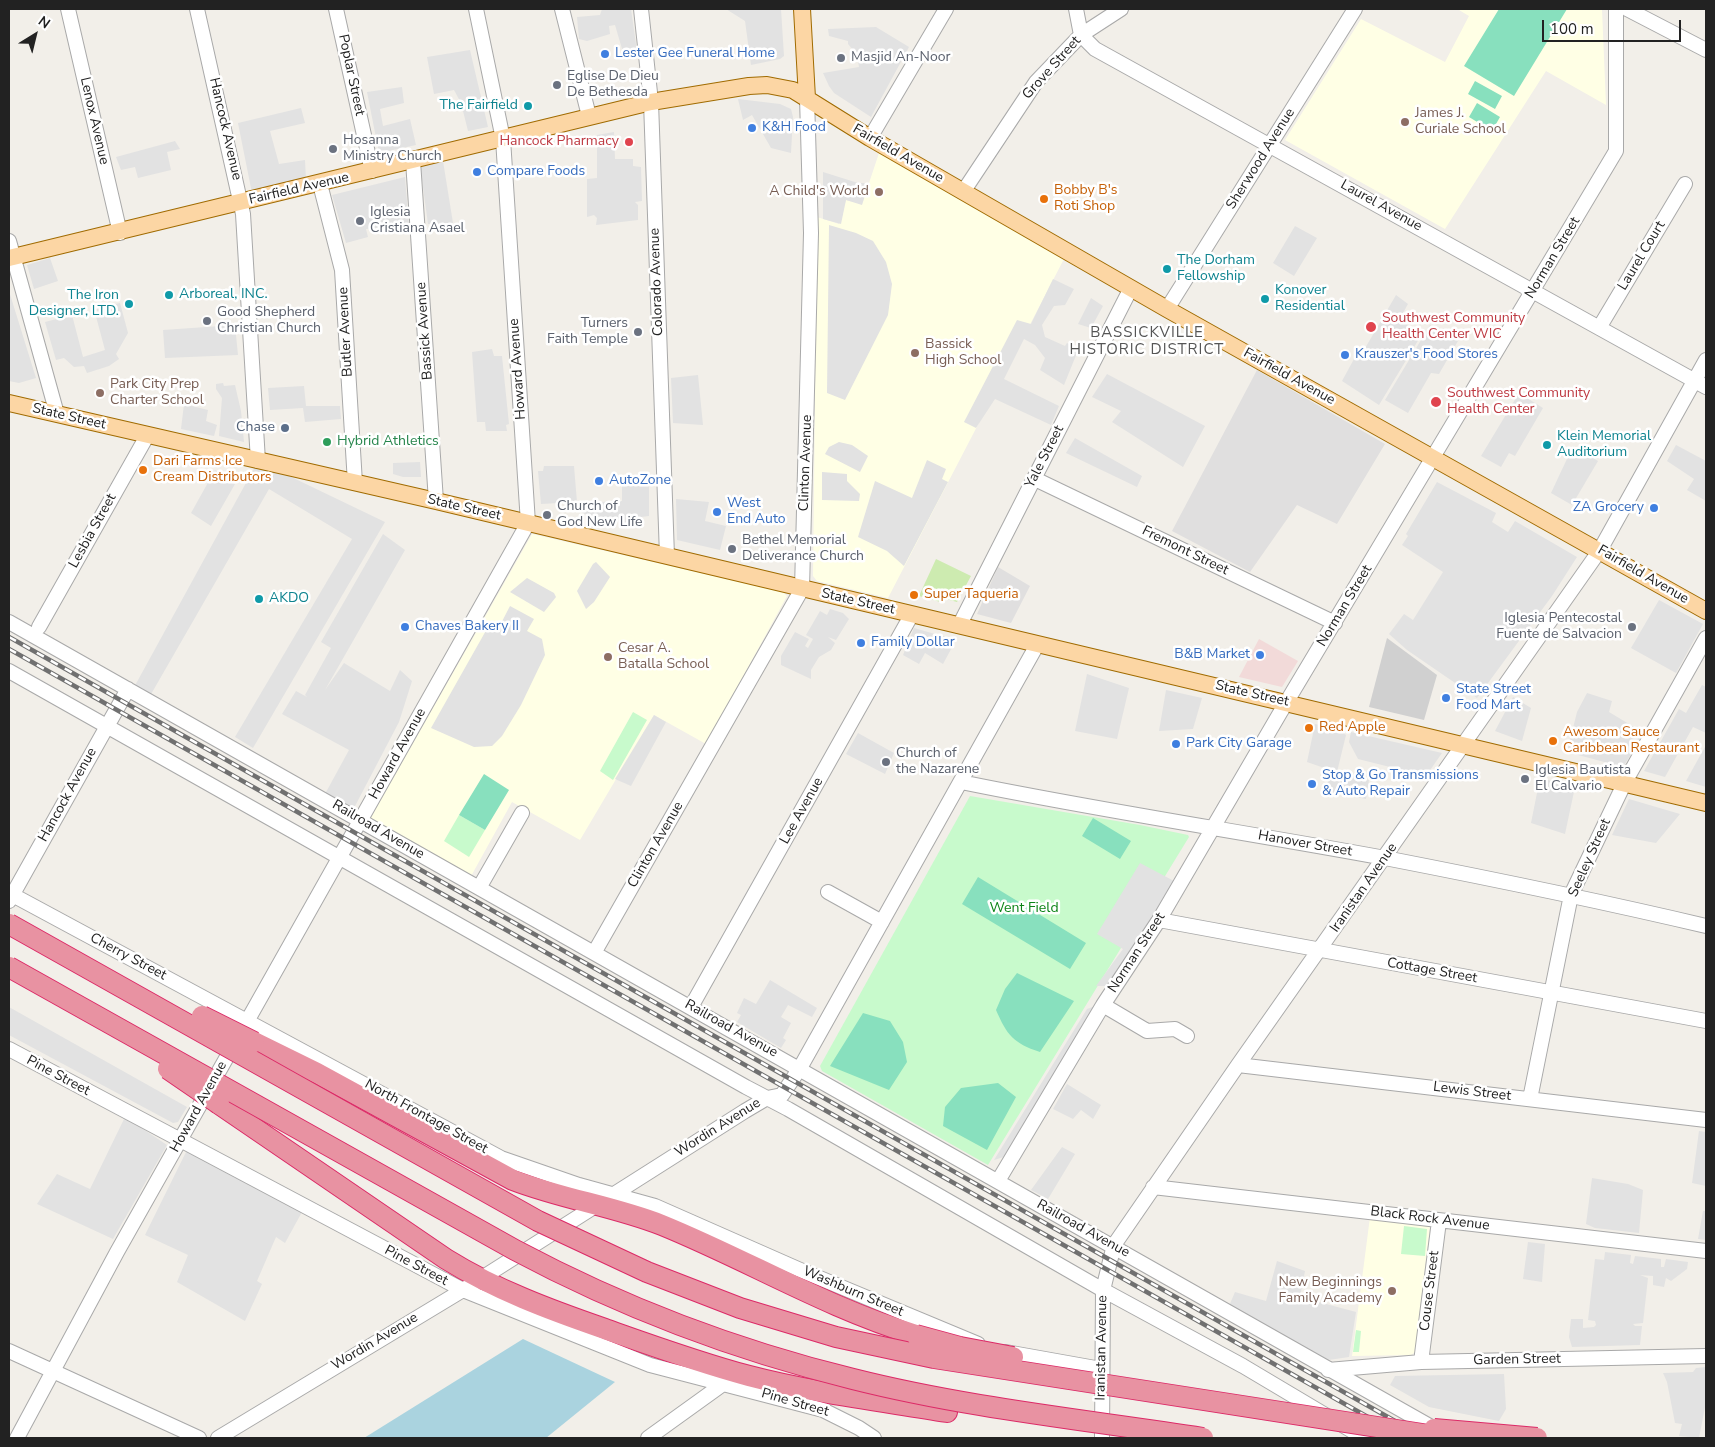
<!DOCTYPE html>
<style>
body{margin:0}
#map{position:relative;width:1715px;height:1447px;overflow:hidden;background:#f2efe9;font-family:"Nunito Sans",sans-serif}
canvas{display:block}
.frame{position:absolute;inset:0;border:10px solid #222;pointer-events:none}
.north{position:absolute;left:10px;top:10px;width:50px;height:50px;-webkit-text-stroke:4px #fff;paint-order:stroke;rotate:36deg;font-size:14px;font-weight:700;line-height:20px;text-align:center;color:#222}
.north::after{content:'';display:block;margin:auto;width:18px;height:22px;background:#222;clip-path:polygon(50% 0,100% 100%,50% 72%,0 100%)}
.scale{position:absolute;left:1542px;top:20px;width:139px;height:22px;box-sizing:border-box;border:2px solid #222;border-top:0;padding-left:6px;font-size:15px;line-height:18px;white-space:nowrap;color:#222;-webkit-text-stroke:4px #fff;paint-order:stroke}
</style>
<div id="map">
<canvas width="1715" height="1447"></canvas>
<div class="frame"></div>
<div class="north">N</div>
<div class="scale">100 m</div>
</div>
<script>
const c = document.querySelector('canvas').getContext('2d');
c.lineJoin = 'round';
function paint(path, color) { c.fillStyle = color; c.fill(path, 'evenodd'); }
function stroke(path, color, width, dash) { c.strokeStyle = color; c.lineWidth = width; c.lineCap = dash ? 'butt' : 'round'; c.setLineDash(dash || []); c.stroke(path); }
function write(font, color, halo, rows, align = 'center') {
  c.font = font + ' "Nunito Sans",sans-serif'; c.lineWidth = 5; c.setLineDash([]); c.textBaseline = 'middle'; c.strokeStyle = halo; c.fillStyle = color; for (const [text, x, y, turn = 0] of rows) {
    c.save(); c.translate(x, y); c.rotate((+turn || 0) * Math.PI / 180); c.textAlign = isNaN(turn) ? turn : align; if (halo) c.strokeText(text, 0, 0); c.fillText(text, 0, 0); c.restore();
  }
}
paint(new Path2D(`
 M1257,370L1385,444L1337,524L1297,505L1250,572L1172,531Z
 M998,567L1030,586L1011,623L977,614Z`), '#e0dfdf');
paint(new Path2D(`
 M1259,639L1298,661L1282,687L1239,677Z`), '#f2dad9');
paint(new Path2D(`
 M1460,9H1602L1606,105L1546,71L1445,229L1285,140L1361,19L1445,62L1469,16L1459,10Z
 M879,153L1065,257L888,598L817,581L813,576L817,217L839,224L846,200L862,204Z
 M532,534L783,592L787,596L706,744L654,715L580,840L512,802L470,878L370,819Z
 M1370,1217L1430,1225L1415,1352L1411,1355L1352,1356Z`), '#ffffe5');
paint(new Path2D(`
 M1387,638L1437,675L1424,720L1369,707Z`), '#d0d0d0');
paint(new Path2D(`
 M936,559L971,576L957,602L946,599L944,603L919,596Z`), '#cdebb0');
paint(new Path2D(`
 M633,712L647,720L613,780L600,771Z
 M970,796L1140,825L1188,835L1189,837L988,1165L822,1071L820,1066Z
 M459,815L485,830L469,857L444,841Z
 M1404,1226L1427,1229L1425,1256L1401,1254Z
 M1356,1330L1361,1331L1359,1352H1353Z`), '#c8facc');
paint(new Path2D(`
 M1499,9H1567L1514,96L1464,66Z
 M1475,81L1502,96L1495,109L1468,94Z
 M1477,103L1500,117L1492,131L1469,117Z
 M484,774L509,790L485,830L459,815Z
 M1093,818L1131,841L1120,859L1082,836Z
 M978,877L1086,943L1070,969L962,904Z
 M1017,973L1074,1001L1040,1052C1013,1043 1007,1035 996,1010L1005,989Z
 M863,1013L890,1021L903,1042L907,1062L889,1090L830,1066Z
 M998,1083L1016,1097L987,1150L943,1126L945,1107L961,1088Z`), '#88e0be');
paint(new Path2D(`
 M602,9H631L638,58L625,59L615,25L609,26L610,34L587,41L579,39L577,17L600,15Z
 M726,9H781L784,56L780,59L751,65L745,21Z
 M876,27L909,47L871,117L834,93L829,86L823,73L859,67L857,55L848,44V41L829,36L828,29Z
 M470,50L488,127L468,131L461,103L454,90L434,94L427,57Z
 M402,87L404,103L380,109L383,126L410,119L416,145L379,153L367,92Z
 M738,99L780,104L791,109L793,117L791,153L771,148L752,115L743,120Z
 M301,108L305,123L270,131L279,164L305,160L306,180L252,193L238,123Z
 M614,132L615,159H633V166L641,167L642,201L635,202L638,205V220L596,225L597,218L594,215L587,217V179L597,178V135Z
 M175,141L180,149L167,152L171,170L138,178L135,167L121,170L116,157Z
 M443,161L453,223L428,224L420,166Z
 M823,172L858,183H869L862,205L846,200L841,224L823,219Z
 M405,177L409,226L366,229L368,237L346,243L332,195Z
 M829,225L856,233L873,241L886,262L892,284L888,315L845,400L827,393Z
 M1295,226L1317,238L1294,276L1273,263Z
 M50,258L58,281L34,289L27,265Z
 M1053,279L1074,289L1065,305L1054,306L1042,325L1045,337L1065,346L1067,343L1079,348L1064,385L1040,370L1045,358L1035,345L1024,339L1004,379L1059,406L1051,425L995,399L976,428L964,422L1017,320L1031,324Z
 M9,291L36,378L19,383L9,381Z
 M1396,295L1408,304L1399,320L1422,334L1379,405L1342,381L1360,348L1364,350Z
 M1091,298L1103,306L1091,328L1078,324Z
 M120,303L128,333L116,354L119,359L109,366L87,373L84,366L74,367L64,358L56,360L45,322L72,315L83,357L105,350L94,309Z
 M235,325L238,355L165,358L163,330Z
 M1430,325L1458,341L1439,374L1431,373L1408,413L1385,400Z
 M492,349L494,356H502L509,424L506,425L507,431H486L485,422H477L472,352Z
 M1107,374L1205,426L1183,467L1112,422L1121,411L1092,397Z
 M698,375L703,425L673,423L671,378Z
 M223,383L224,386L235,385L241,411L244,442L219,436L222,398L216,389V384Z
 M304,386L306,406H340L341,419L305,422L303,408L270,410L268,388Z
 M1519,393L1543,408L1515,456L1509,453L1501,467L1481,456Z
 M184,404L208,410L206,421L217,425L214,436L181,429Z
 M1075,438L1142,476L1137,487L1066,453Z
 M839,442L852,445L868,456L860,472L825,454L829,447Z
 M1676,445L1706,461V501L1687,490L1694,479L1667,461Z
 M1573,446L1598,461L1572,505L1551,493Z
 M927,460L946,469L942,479L948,482L904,566L887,551L858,537L875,481L912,498Z
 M258,461L385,522L253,748L235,737L352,539L269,489L150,696L132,691Z
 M420,462L421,477H403L393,474V463Z
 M544,466H574L577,502L541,504L538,471H543Z
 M215,470L235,484L211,526L191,513Z
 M822,472L847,474V481L860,494L859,501L822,500Z
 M622,476L630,477L640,486H649V516L641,517L640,526L621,527L620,519H594L578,510V503L622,501Z
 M1437,482L1496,513L1492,522L1508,532L1515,521L1577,557L1552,596L1477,698L1407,650L1389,634L1404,614L1413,620L1443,572L1402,545L1408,536L1406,534Z
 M676,499L709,502L705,521L726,526L720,550L677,540Z
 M383,534L405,550L325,690L344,663L390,691L400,670L412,681L399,722L354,808L325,794L349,750L282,714L296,691L307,697L305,695L331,648L321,642Z
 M596,562L610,577L594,602L586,609L577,591L593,564Z
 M527,578L554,593L556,597L544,612L510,592Z
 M1659,600L1703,624L1676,673L1631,648Z
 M510,606L534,619L527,631L542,639L545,655L521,705L502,736L492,746L474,747L431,728L488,627L497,631Z
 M830,609L843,613L849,619L836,640L828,637L835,643L831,650L819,657L811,670V679L781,665V656L795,632L809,639L805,646L808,648L813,639L806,635L820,611L827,615Z
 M914,628L956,640L943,664L925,653L919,664L903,655Z
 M1087,674L1129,688L1117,739L1075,731Z
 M1702,685L1706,687V733L1693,727L1665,777L1644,771L1679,709L1686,713Z
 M1166,690L1202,698L1193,729L1159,731Z
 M1587,693L1612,701L1609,712L1644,733L1623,767L1567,752L1577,712Z
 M1513,697L1531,708L1522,741L1495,731Z
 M654,715L666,722L631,786L615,779Z
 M1315,724L1338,729L1346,735L1337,772L1369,780L1366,799L1326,791L1330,770L1307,762Z
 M1351,732L1442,753L1426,776L1358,759L1349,742Z
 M858,733L894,753L885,774L846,754Z
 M1706,745V787L1686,781Z
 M1540,778L1575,787L1565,834L1531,823Z
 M1629,799L1680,814L1656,843L1612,835Z
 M1140,863L1174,881L1110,986H1096L1123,949L1097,934Z
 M770,980L817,1008L812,1017L788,1005L781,1017L791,1023L783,1038L786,1040L781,1048L737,1022L741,1015L737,1013L744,998L756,1004Z
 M1098,1005L1007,1156L994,1160L1087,1009Z
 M9,1007L187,1107L178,1122L173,1123L9,1035Z
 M1067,1084L1101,1105L1093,1119L1081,1110L1073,1119L1053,1109Z
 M125,1117L167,1145L113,1239L37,1204L57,1174L90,1189Z
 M1699,1131L1706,1132V1186L1692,1183Z
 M1062,1147L1075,1154L1048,1199L1031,1190Z
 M187,1150L302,1212L285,1243L276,1237L257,1281L262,1284L245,1321L177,1282L188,1255L145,1235Z
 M1592,1178L1628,1184L1643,1190L1639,1233L1595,1228L1586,1224Z
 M1703,1211H1706V1240L1698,1239Z
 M1528,1242L1545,1244L1542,1282L1523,1279Z
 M1605,1252L1631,1255L1630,1263L1633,1264L1635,1256L1661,1259V1267H1664L1666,1259L1688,1262L1687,1269L1671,1281L1666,1278L1664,1287L1653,1285V1276L1640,1275L1648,1278L1643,1323L1633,1324L1635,1326H1642L1640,1345L1572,1347L1569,1337L1571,1319H1583V1328L1594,1327L1596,1325L1595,1321L1588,1320L1595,1259L1604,1260Z
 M1277,1261L1305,1271L1300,1297L1356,1312L1349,1357L1322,1361L1229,1306L1235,1292L1266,1301Z
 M1706,1367V1402L1699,1438L1679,1436L1682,1424L1675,1423L1667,1382L1663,1373L1693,1372L1696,1368Z
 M1504,1374L1506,1409L1499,1421L1429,1407L1390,1385L1395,1376Z`), '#e2e2e2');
paint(new Path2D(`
 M523,1339L615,1382L546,1438H364Z`), '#aad3df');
const minor = new Path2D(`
 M68,9L120,233
 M197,9L243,214L258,461
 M336,9L372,171
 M562,9L589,116
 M641,9L651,102L667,556
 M1076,9L1081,35L1095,49L1706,387
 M1627,9L1706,50
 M870,138L946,9
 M413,161L436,501
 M320,184L342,270L355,483
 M963,192L1036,82L1081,35L1121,9
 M9,241L57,414
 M1167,309L1355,9
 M1599,328L1685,184
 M1035,479L1335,623
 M9,622L1442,1433
 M959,626L1131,288
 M39,627L147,436
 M9,671L746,1087L788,1109L1103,1290L1243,1366L1364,1438
 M961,782C1102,811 1244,832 1385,858C1493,879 1600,901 1706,926
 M479,888L522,813
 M828,892L882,922
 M9,893L501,1158L579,1185L655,1206L798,1269L978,1344
 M9,901L128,689
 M1159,920L1706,1021
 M594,953L802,589L811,233L807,98
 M1103,1005L1147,1031L1175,1029L1187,1036
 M691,1007L912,614
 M9,1049L463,1290L650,1365L823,1410L859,1428L874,1438
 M1238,1065L1706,1120
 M1530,1099L1571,895L1625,782L1706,638
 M998,1181L1103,1005L1159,920L1280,713L1616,151V9
 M1153,1187L1706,1251
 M9,1351L199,1438
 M1006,1352L1101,1369
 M1421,1362L1439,1221
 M1328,1370L1421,1362L1706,1356
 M17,1438L117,1252L528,523L503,139L476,9
 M218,1438L463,1290L745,1111L767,1098L782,1095L800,1068L1037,645
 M648,1438L723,1384
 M1102,1438L1103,1290L1114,1245L1238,1065L1600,550L1706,360`);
const major = new Path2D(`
 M802,9L807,98
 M9,258L651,102L749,86L767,85L793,90L870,138L1167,309L1706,611
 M9,403L436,501L1706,803`);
const highway = new Path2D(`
 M254,1042L317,1073L513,1180C562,1199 614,1206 662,1225C748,1260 827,1308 916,1335
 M219,1104L446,1259C496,1290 550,1310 605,1329C653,1346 700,1363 749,1376C814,1393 881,1401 947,1412`);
stroke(minor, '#a9a9a9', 16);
stroke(major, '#a06b00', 18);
stroke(highway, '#dc2a67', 22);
stroke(minor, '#fff', 14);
stroke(major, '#fcd6a4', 16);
stroke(highway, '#e892a2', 20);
const rail = new Path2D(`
 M9,637L1425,1438
 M9,649L1405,1438`);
stroke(rail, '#707070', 4.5);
stroke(rail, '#fff', 2.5, [8]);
const highwayBridge = new Path2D(`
 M9,924L538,1221L647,1272L740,1308L836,1337L934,1358L1448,1438
 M9,967L515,1250C622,1307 735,1350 853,1379C968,1408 1087,1420 1203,1438
 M202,1016L254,1042
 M168,1069L219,1104
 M916,1335L960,1347L1013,1357
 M1434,1429L1537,1438`);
stroke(highwayBridge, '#dc2a67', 22, []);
stroke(highwayBridge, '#e892a2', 20);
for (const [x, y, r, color] of [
 [605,54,5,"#3f7fe0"],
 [841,58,5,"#6b7280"],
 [557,85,5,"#6b7280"],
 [528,106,5,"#0f9aa8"],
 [1405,122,5,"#8d6e63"],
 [752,128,5,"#3f7fe0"],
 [629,142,5,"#e0444e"],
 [333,149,5,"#6b7280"],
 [477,172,5,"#3f7fe0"],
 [879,192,5,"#8d6e63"],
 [1044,199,5,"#e8710a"],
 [360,221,5,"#6b7280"],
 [1167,269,5,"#0f9aa8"],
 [169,295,5,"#0f9aa8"],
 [1265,299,5,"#0f9aa8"],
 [129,304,5,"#0f9aa8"],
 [207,321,5,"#6b7280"],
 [1371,327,6,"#e0444e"],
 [638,332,5,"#6b7280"],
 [915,353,5,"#8d6e63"],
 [1345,355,5,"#3f7fe0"],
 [100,393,5,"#8d6e63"],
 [1436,402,6,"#e0444e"],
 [285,428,5,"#5c6f8a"],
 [327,442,5,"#2e9e5b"],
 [1547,445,5,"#0f9aa8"],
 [143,470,5,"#e8710a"],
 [599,481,5,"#3f7fe0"],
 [1654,508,5,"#3f7fe0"],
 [717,512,5,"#3f7fe0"],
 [547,515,5,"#6b7280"],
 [732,549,5,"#6b7280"],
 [914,595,5,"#e8710a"],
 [259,599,5,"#0f9aa8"],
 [405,627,5,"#3f7fe0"],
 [1632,627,5,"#6b7280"],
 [861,643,5,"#3f7fe0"],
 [1260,655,5,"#3f7fe0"],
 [608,657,5,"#8d6e63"],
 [1446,698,5,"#3f7fe0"],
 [1309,728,5,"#e8710a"],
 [1553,741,5,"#e8710a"],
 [1176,744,5,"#3f7fe0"],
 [886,762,5,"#6b7280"],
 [1525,779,5,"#6b7280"],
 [1312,784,5,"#3f7fe0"],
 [1392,1291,5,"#8d6e63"]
]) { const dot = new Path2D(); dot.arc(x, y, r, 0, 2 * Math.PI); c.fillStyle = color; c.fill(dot); stroke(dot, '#fff', 2); }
write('14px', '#366cbe', '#fff', [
 ["Lester Gee Funeral Home",615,54],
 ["K&H Food",762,128],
 ["Compare Foods",487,172],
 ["Krauszer's Food Stores",1355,355],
 ["AutoZone",609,481],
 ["West",727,504],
 ["End Auto",727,520],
 ["ZA Grocery",1644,508,"right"],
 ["Chaves Bakery II",415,627],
 ["Family Dollar",871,643],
 ["B&B Market",1250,655,"right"],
 ["State Street",1456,690],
 ["Food Mart",1456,706],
 ["Park City Garage",1186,744],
 ["Stop & Go Transmissions",1322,776],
 ["& Auto Repair",1322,792]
], 'left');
write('14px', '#5b616d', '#fff', [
 ["Masjid An-Noor",851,58],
 ["Eglise De Dieu",567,77],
 ["De Bethesda",567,93],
 ["Hosanna",343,141],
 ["Ministry Church",343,157],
 ["Iglesia",370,213],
 ["Cristiana Asael",370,229],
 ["Good Shepherd",217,313],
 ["Christian Church",217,329],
 ["Turners",628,324,"right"],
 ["Faith Temple",628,340,"right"],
 ["Church of",557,507],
 ["God New Life",557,523],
 ["Bethel Memorial",742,541],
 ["Deliverance Church",742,557],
 ["Iglesia Pentecostal",1622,619,"right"],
 ["Fuente de Salvacion",1622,635,"right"],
 ["Church of",896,754],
 ["the Nazarene",896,770],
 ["Iglesia Bautista",1535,771],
 ["El Calvario",1535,787]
], 'left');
write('14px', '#222', '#fff', [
 ["Grove Street",1052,68,-48],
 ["Poplar Street",351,75,78],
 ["Lenox Avenue",94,121,77],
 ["Hancock Avenue",225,129,77],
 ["Fairfield Avenue",898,154,30],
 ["Sherwood Avenue",1261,159,-58],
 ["Fairfield Avenue",299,189,-13],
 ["Laurel Avenue",1381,206,29],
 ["Laurel Court",1642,256,-59],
 ["Norman Street",1553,258,-59],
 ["Colorado Avenue",657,282,-92],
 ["Bassick Avenue",425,331,-94],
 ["Butler Avenue",346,332,-93],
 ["Howard Avenue",518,369,-94],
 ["Fairfield Avenue",1289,377,29],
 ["State Street",69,417,13],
 ["Yale Street",1045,457,-63],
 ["Clinton Avenue",806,463,-88],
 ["State Street",464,508,13],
 ["Lesbia Street",93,531,-61],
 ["Fremont Street",1185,551,26],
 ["Fairfield Avenue",1643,575,30],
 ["State Street",858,602,13],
 ["Norman Street",1345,606,-59],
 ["State Street",1252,694,13],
 ["Howard Avenue",398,754,-61],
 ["Hancock Avenue",68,795,-61],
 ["Lee Avenue",802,811,-61],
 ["Railroad Avenue",378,830,30],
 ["Hanover Street",1305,844,10],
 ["Clinton Avenue",656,845,-60],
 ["Seeley Street",1590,858,-66],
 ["Iranistan Avenue",1364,888,-55],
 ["Norman Street",1137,953,-57],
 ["Cherry Street",128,957,28],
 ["Cottage Street",1432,971,10],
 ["Railroad Avenue",731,1029,29],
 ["Pine Street",58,1076,28],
 ["Lewis Street",1472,1092,7],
 ["Howard Avenue",199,1107,-61],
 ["North Frontage Street",426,1117,29],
 ["Wordin Avenue",718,1128,-32],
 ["Black Rock Avenue",1430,1219,7],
 ["Railroad Avenue",1083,1229,29],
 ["Pine Street",416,1266,28],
 ["Couse Street",1430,1291,-83],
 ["Washburn Street",853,1292,23],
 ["Wordin Avenue",375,1342,-31],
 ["Iranistan Avenue",1102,1348,-89],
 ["Garden Street",1517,1360,-1],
 ["Pine Street",795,1403,16]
]);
write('14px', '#0d838f', '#fff', [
 ["The Fairfield",518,106,"right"],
 ["The Dorham",1177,261],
 ["Fellowship",1177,277],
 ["Konover",1275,291],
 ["Residential",1275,307],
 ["Arboreal, INC.",179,295],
 ["The Iron",119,296,"right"],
 ["Designer, LTD.",119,312,"right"],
 ["Klein Memorial",1557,437],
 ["Auditorium",1557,453],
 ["AKDO",269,599]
], 'left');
write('14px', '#785e54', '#fff', [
 ["James J.",1415,114],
 ["Curiale School",1415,130],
 ["A Child's World",869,192,"right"],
 ["Bassick",925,345],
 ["High School",925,361],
 ["Park City Prep",110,385],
 ["Charter School",110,401],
 ["Cesar A.",618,649],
 ["Batalla School",618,665],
 ["New Beginnings",1382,1283,"right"],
 ["Family Academy",1382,1299,"right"]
], 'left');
write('14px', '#be3a42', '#fff', [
 ["Hancock Pharmacy",619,142,"right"],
 ["Southwest Community",1382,319],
 ["Health Center WIC",1382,335],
 ["Southwest Community",1447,394],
 ["Health Center",1447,410]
], 'left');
write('14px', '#c56008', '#fff', [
 ["Bobby B's",1054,191],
 ["Roti Shop",1054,207],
 ["Dari Farms Ice",153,462],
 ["Cream Distributors",153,478],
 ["Super Taqueria",924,595],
 ["Red Apple",1319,728],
 ["Awesom Sauce",1563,733],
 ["Caribbean Restaurant",1563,749]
], 'left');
write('14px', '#4e5e75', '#fff', [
 ["Chase",275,428]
], 'right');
write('14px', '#27864d', '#fff', [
 ["Hybrid Athletics",337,442]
], 'left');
write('14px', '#0c8416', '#fff', [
 ["Went Field",1024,909]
]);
c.letterSpacing = '1px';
write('15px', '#555', '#fff', [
 ["BASSICKVILLE",1147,333],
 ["HISTORIC DISTRICT",1147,350]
]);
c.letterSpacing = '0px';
</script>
